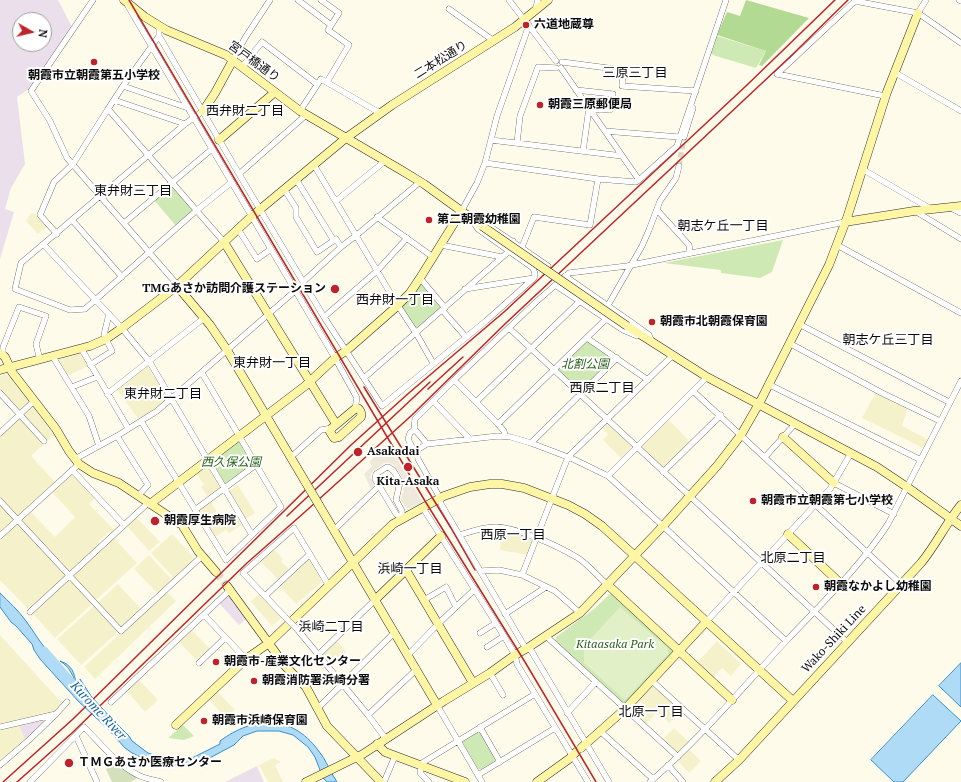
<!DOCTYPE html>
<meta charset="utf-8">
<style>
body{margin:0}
#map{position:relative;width:961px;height:782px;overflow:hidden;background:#fffbea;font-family:"PT Serif",serif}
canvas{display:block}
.north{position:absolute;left:12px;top:12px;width:40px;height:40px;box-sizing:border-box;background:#fff;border:1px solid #9e9e9e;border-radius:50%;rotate:98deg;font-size:11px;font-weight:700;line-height:16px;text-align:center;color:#0c0c0c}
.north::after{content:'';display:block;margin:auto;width:14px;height:18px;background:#bd2328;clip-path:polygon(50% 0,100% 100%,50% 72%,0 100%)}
</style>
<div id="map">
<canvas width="961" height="782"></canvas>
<div class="north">N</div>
</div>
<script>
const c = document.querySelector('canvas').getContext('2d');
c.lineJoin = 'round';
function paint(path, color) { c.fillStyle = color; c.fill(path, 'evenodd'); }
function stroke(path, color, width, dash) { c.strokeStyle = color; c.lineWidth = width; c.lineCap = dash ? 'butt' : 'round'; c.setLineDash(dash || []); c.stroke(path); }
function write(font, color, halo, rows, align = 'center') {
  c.font = font + ' "PT Serif","Noto Sans JP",serif'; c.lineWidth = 4; c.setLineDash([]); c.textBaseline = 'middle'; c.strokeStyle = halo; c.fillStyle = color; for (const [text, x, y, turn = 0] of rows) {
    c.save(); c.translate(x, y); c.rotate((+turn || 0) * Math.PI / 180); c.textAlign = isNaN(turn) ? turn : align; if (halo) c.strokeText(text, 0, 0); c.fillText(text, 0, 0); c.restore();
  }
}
paint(new Path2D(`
 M0,0H58L72,27L29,89L17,97L25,164L11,188L5,209L14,212L0,259ZM20,20H44V44H20Z
 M229,594L246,619L239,625L219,603Z
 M48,717V719L25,740L19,725Z
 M257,766L264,782H225Z`), '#eadfeb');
paint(new Path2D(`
 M31,213L38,215L47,227L38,234L26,221Z
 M78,354H81L88,366L67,376L58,361V360Z
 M147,365L168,398L167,401L139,420L117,390Z
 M6,374L14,380L30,402L20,412L0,391V376Z
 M876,392L908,407L902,426L929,440L925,449L862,418Z
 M31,405L54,435L47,441L22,414Z
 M19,417L45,443L31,456L55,482L17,518L0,499V434Z
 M668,419L690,442L664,467H662L642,448V445Z
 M607,424L631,446V448L621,458L603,440L608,434L603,428Z
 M205,465H207L221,488L208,497L201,487L204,484L195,472Z
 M72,473L95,498L89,504L115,531L112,535L109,532L98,542L101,545L70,574L22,522L31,512L55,537L75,517L52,492Z
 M238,485L255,513L245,519L229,491Z
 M210,501L222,520L235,512L242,525L229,533L226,530L215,537L199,510Z
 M0,503L15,519L0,534Z
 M135,516L160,542L149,551L126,525Z
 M19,523L68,576L30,611L0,580V541Z
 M502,531L511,532L532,539L533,542L528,555L500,550Z
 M172,534L196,560L175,579L151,553Z
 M113,537L137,563L95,601L71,576Z
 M273,548L283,559L281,561L290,570L279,580L259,560Z
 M149,555L173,581L159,595L134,569Z
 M309,557L321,580V583L296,604L279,586Z
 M70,578L93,603L55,638L32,613Z
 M118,584L142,610L121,630L97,603Z
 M166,591L176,601L95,679L84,667Z
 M259,593L283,617L272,626L251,602Z
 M95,605L119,631L81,665L57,639Z
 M191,629L211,650L198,662L178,641Z
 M0,635L63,704L55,711L0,726Z
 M336,640L346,652L330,667L321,656L322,654Z
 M717,641L741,664L731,676L722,668L713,678L697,663Z
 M138,679L158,700L145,712L126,690Z
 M656,685L682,710L669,723L657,712L645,725L638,717L646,708L639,700L652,686Z
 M218,692L235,710L226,718L209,700Z
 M19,725L25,740L0,762V730Z
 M674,728L689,742L679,753H676L662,740Z
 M689,749L701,761L689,773L678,761Z
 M274,758L281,762L275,765L283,782H268L259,765Z`), '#f5f2cb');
paint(new Path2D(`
 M717,36L766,51L756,68L716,56L711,54Z
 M172,184L195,210L176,226L154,200Z
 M783,240L772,272L760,278L721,273V270L664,263Z
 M420,283L422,284L440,305V308L418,328H415L402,307Z
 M586,342H589L612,358V361L582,390H578L559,372V368Z
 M239,440L253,464L226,483H223L211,463L212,460Z
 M612,592L675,650L625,705L555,641L556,637L594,609Z
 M183,725L194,736L184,740L168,738Z
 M477,732H480L497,761L482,770L477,769L461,743L462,741Z`), '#cfe9b4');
paint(new Path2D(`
 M746,0L809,18L762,66L759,65L766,51L717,35L727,12L740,16Z`), '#b2da93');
paint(new Path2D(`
 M117,763L136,776V779L130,782H112L106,769Z`), '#d4e0bc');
paint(new Path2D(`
 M620,607L668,648V654L625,700L584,663V646Z`), '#e1f0c6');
paint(new Path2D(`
 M388,444L423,503L410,508H406L401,500L405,483L394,465L390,463H384L372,472L370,477L375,484L371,489L364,474L372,466L369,462Z`), '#eee9db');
const water = new Path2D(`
 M0,593C9,602 18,610 26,621C34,632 42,646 52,656L51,662L62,675L73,685L72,680L74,678C72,674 68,667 65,665C64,663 62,663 60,661C72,665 74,672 76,683C77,687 80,688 81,691L84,692L80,684V679L91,696L111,718L129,736L132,741L148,753L160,757L176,758H192L220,744V741C254,716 291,714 318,750C326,759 330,772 337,782H327L323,778L315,757L308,747L293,735L279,731H257L243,736L234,745L204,761L192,764L172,766L160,764L148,761L132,753L125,748L107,728L79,702L40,659L34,650L32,644L16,626L11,622L0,607Z
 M961,663V707L939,686Z
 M933,695L961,721L903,782H894L871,760Z`);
paint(water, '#afdbf7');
stroke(water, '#358fce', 1);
stroke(new Path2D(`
 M44,651L81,694`), '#afdbf7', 9);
stroke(new Path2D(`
 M679,166L684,137`), '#dbd7c9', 5.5, [5.5, 3]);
stroke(new Path2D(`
 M216,572L227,586`), '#dbd7c9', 8, [8, 4]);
const street = new Path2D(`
 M93,0L31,91L50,121L67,158L175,282L177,286
 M298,0L331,25
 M321,0L339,13L328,30L349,45L327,82
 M509,0L556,61
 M959,0L961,1
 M128,6L335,358L357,398L355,408
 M449,9L494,41
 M535,10L538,0
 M918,13L926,0
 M159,26V36L239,174L324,317L382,406L486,321L534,278L535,274L533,268L539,260
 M233,60L245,38L270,0
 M562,62L623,70L622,86L696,91
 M242,67L262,42L317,84
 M561,68L639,180
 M894,72L961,111
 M123,86L159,36
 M576,90L613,94L610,110L600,109L591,111
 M885,96L777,74L855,1L918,13L961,43
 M114,100L185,124
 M108,109L123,86L188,108
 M203,111L185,124L21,263L15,289L70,310L85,309L197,210L232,182
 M300,111L321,79L380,113
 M605,131L679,137
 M684,137L693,108
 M491,140L622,156
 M517,143L520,116L538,67L556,68
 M583,151L589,108
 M485,163L598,179L636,182L639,180L677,146L726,0
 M314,165L395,301L416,333L433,363
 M862,169L931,209
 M239,174L306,115
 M296,179L334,241
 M284,189L296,208V217L317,252L336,239L341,247
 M336,201L385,161
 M951,208L961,213
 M657,210L689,245L690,252
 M915,211L961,239
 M461,212L477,183L485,163L497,116L529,25
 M377,217L433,257
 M472,220L478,229L533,268
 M477,220L485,223L548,266
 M73,221L122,277
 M124,223L212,149
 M238,229L257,259L271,249
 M57,234L40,215L54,182L73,164L108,109L224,242
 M44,245L120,326L149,361L252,535
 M441,245L502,257
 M837,245L961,313
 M522,247L534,217L590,225L598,179
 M565,276L631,322L649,335L651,340
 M420,278L445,308
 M303,282L341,247L358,234L420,182
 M555,285L623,330L637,336
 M465,289L534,278
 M607,307L642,246L649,230L660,201L676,178L679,166
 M442,310L466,337
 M324,317L377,271L407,238
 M799,324L947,401L950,402
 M509,328L847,642
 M587,338L648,380
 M789,343L882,393L940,421
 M81,348L128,428
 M3,356V347L19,307L46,316L36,344L40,360
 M53,357L89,416L99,446
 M90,365L112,351L104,335L109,314
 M364,378L507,253L513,241
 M454,380L498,424L504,431L505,436
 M768,384L921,460
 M72,387L97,377
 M693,391L901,584
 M0,393L44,441
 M107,394L204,318
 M433,401L470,439
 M476,402L580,301
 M141,421L226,560L281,507L202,373
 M498,424L606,319
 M414,430L415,419L454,380L536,302L569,273L627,266L845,222
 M414,430L410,433L408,439L412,447L417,450L427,444L498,436L511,437L531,443L573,459L608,476L663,526L786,641
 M414,430L416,431L427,444
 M0,433L34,401
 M117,436L148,485L138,496
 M531,443L617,358
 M417,450L418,459L440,498L441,504L526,649
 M291,457L321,430L332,428
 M765,457L795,424
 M75,459L117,436L157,411L295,291
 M387,467C394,468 397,477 400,482L396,500L402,511V518L396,514L375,479L376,474Z
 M72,470L124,525
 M663,472L721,415
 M608,476L707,377
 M834,483L894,514
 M0,501L121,631L202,556
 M423,508L504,636L515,655L517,664L588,782
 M195,510L257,464
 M334,530L379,486
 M460,535C472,531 483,527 496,527C519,528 558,546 578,558C589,565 598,577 608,585
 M0,536L79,464
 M481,571L499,570L522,575L555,591L580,613
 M522,575L568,457L673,355
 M265,596L310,554
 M424,600L446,587L456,607
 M30,612L148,503
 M505,614L546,587
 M204,615L246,659
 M285,617L243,573L294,528L329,586
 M706,622L830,489L851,453
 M297,629L368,715L386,739
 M480,633L496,623
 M546,636L678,757
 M487,647L504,636
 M529,647L609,782
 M318,655L376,599
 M408,655L438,624L475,589
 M199,663L225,638
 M490,673L503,695
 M652,681L739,760
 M111,702L230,590
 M437,705L482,782
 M317,709L395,632
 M567,713L596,682
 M368,715L417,669
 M0,727L56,714L67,702
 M480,727L500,762
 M600,731L653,779
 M76,736L97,782
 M0,765L29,740L56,714
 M668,765L683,782
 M478,775L555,728
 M30,782L84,727C101,744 118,766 140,776C147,779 154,780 161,782
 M384,782L395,756
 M429,782L420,773L422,763L535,694
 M650,782C700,739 742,688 787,640C822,603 860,567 888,524L961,381`);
const secondary = new Path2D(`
 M124,0L145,17L166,30L226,55L300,111L401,170L424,184L482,226
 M203,111L215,93L233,60
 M219,140L275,92
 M845,222L914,211L961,206
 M224,242L336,424
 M177,286L210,325L227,350L306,483
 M627,326L707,377L877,467L907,487L961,526
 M0,353L5,357L12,372L56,429L69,451L79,464L93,473L119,483L182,525L198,551L216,572
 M0,370L90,346L106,339L122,328L177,286L252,216L346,138L392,105L515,27L548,0
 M356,408C360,408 362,413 361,417L339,437L334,438L330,432L332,428Z
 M783,437L834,483
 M150,504L305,386L335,358L346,351L395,308L410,293L420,278L461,212
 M319,505L437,705
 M788,534L840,583
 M406,570L473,683
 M608,585L732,700
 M227,586L286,667L306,687L327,726L381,782
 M376,599L441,536
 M176,725L246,659L269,643L393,524L444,496L470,487L490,484H502L524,488L568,505L585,514L602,526L635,556L793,701
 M377,744L385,752L465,782
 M581,748L625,709L706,622
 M306,782L363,754L444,701L490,673L515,655L529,647L580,613L663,526L717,466L741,435L761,400L829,265L847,218L887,92L918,13
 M537,782L569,759L576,752
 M715,782L739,760L921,563C936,545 946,523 961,505`);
stroke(street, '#3f3f3f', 6);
stroke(secondary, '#2e2e2e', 9);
stroke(street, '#fff', 5.5);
stroke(secondary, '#fff6a5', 8);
stroke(new Path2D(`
 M129,0L425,501L525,662L596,782
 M364,387L451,528L475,570
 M428,389L463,357
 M287,516L430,382
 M3,782L73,719L351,445L410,392L504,312L747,85L835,0
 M17,782L72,733L247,563L306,511L412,415L506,323L792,55L848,0`), '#bd2328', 1.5);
const streetBridge = new Path2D(`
 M285,617L297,629`);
const secondaryBridge = new Path2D(`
 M482,226L627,326
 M306,483L319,505`);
stroke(streetBridge, '#3f3f3f', 6, []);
stroke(secondaryBridge, '#2e2e2e', 9, []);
stroke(streetBridge, '#fff', 5.5);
stroke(secondaryBridge, '#fff6a5', 8);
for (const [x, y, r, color] of [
 [526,25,4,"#bd2328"],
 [94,62,4,"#bd2328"],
 [540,105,4,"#bd2328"],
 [429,220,4,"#bd2328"],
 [335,289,5,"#bd2328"],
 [652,322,4,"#bd2328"],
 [358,452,5,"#bd2328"],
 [408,467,5,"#bd2328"],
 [753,501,4,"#bd2328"],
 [155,521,5,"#bd2328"],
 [816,587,4,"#bd2328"],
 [216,662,4,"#bd2328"],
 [254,681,4,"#bd2328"],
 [204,721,4,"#bd2328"],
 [69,763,5,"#bd2328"]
]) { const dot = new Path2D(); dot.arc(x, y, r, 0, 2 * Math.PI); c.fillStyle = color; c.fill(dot); stroke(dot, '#fff', 1.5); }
write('bold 12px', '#0c0c0c', '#fff', [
 ["六道地蔵尊",534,25],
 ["朝霞市立朝霞第五小学校",94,76,"center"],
 ["朝霞三原郵便局",548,105],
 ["第二朝霞幼稚園",437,220],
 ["TMGあさか訪問介護ステーション",326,289,"right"],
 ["朝霞市北朝霞保育園",660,322],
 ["Asakadai",367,452],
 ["Kita-Asaka",408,482,"center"],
 ["朝霞市立朝霞第七小学校",761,501],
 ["朝霞厚生病院",164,521],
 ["朝霞なかよし幼稚園",824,587],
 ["朝霞市-産業文化センター",224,662],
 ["朝霞消防署浜崎分署",262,681],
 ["朝霞市浜崎保育園",212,721],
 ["ＴＭＧあさか医療センター",78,763]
], 'left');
write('12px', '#0c0c0c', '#fff', [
 ["二本松通り",441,60,-32],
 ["宮戸橋通り",254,62,36],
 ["Wako-Shiki Line",834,639,-47]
]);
write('italic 12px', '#2a631c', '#fff', [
 ["北割公園",585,365],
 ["西久保公園",231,463],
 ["Kitaasaka Park",615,645]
]);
write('13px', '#0c0c0c', '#fff', [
 ["三原三丁目",635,73],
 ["西弁財二丁目",245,111],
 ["東弁財三丁目",133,191],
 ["朝志ケ丘一丁目",723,226],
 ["西弁財一丁目",395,300],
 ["朝志ケ丘三丁目",888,340],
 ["東弁財一丁目",272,363],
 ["西原二丁目",602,388],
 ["東弁財二丁目",163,394],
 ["西原一丁目",513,535],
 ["北原二丁目",793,558],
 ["浜崎一丁目",410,569],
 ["浜崎二丁目",331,627],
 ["北原一丁目",651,712]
]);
write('italic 13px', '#14609e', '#fff', [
 ["Kurome River",98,711,47]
]);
</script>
